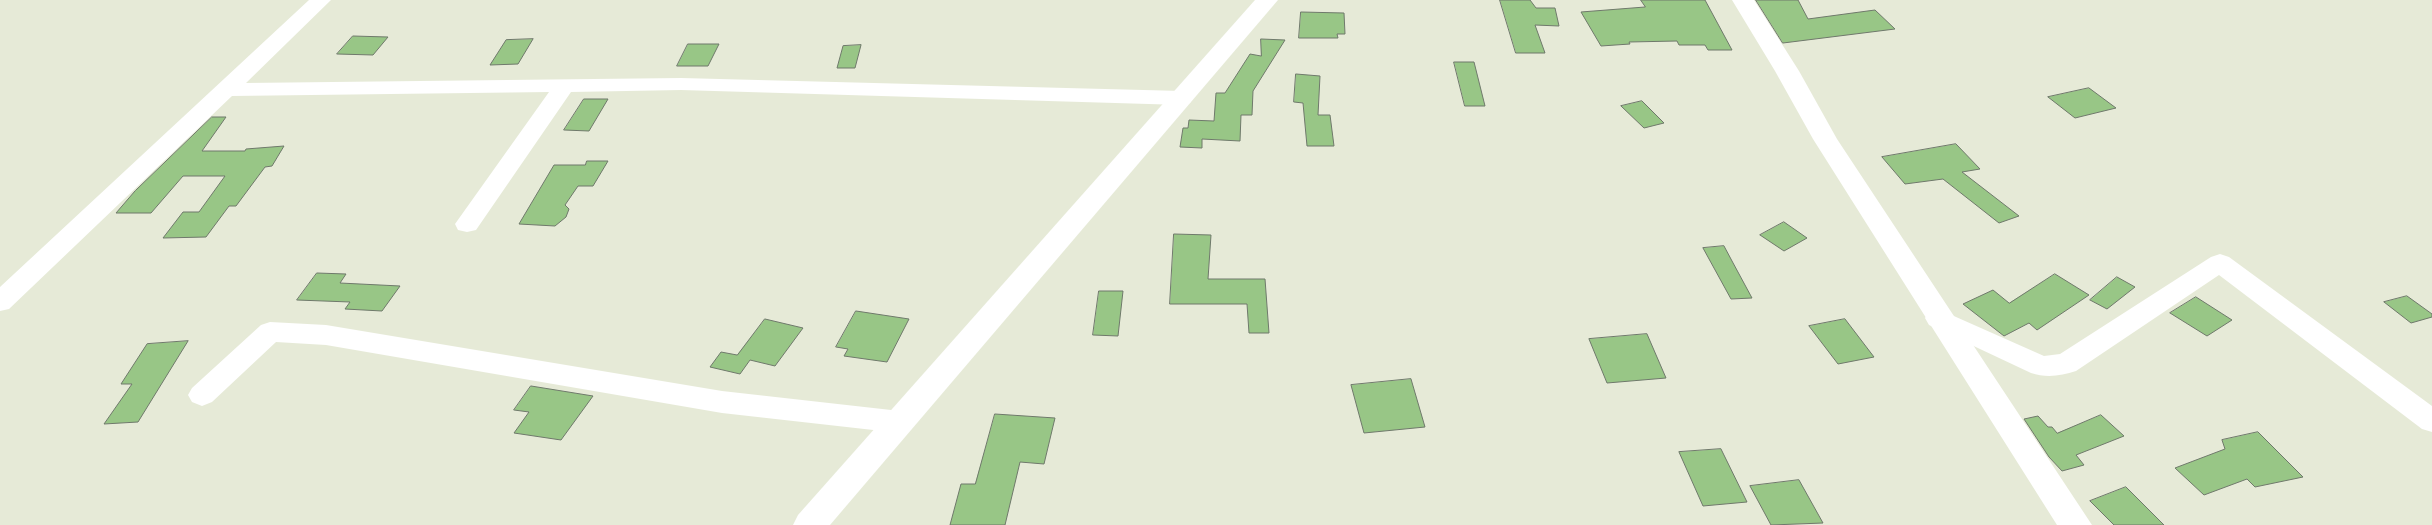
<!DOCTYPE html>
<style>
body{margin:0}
canvas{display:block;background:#e6ead7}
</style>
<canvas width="2432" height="525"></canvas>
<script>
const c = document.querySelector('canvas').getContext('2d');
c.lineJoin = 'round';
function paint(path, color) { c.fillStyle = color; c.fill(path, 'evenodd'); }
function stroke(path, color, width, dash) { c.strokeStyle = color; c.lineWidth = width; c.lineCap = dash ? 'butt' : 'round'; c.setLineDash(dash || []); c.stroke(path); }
const building = new Path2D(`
 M1500,0H1530L1536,8H1555L1559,26L1535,25L1545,53H1516Z
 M1641,0H1705L1732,50H1708L1705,45H1679L1677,41L1629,42L1630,44L1601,46L1581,12L1645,7Z
 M1756,0H1798L1808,19L1875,10L1895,29L1783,43Z
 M1301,12L1344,13L1345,34H1337L1338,38H1299Z
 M353,36L388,37L373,55L337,54Z
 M533,39L518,64L490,65L506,40Z
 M1261,39L1285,40L1253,91L1252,115H1241L1240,141L1202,139V148L1180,147L1183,128H1188L1189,120L1214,121L1216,93H1225L1250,54L1261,56Z
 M688,44H719L708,66H677Z
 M861,45L855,68H837L843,46Z
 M1454,62H1474L1485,106H1465Z
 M1296,74L1320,76L1318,115H1330L1334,146H1307L1303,103L1294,102Z
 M2089,88L2116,108L2075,118L2048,97Z
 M584,99H608L589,131L564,130Z
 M1642,101L1664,123L1644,128L1621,106Z
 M212,117H226L202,151H245L246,149L284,146L272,166L265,167L236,206H229L206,237L163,238L183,212H199L225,176H183L151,213H116L135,191Z
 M1956,144L1980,169L1962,172L2019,216L1999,223L1943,179L1905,184L1882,157Z
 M587,161H608L593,186H578L565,205L569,209L566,217L555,226L519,224L554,165H585Z
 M1784,222L1807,238L1784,251L1760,235Z
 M1174,234L1211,235L1208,279H1265L1269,333H1249L1247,304H1170Z
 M1724,246L1732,261L1752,298L1731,299L1703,248Z
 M317,273L346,274L340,283L400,286L382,311L345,309L350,302L297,300Z
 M2055,274L2089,295L2037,330L2029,323L2004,336L1963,304L1993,290L2009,303Z
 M2117,277L2135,287L2107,309L2090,300Z
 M1099,291H1123L1118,336L1093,335Z
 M2407,296L2432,314V317L2411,323L2384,302Z
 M2196,297L2232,320L2207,336L2170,313Z
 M856,311L909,319L887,362L844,356L848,349L836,347Z
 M765,319L803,328L775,366L750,360L740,374L710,367L721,352L737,355Z
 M1845,319L1874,357L1838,364L1809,326Z
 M1647,334L1666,378L1607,383L1589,339Z
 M188,341L138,422L104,424L132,384H121L147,344Z
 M1411,379L1425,427L1364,433L1351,385Z
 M531,386L593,396L561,440L514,433L529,412L514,410Z
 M995,414L1055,418L1044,464L1020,462L1005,525H950L961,484H975Z
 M2101,415L2124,436L2076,455L2084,465L2062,471L2049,457L2024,419L2038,416L2048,427H2052L2057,433Z
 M2258,432L2303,477L2255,487L2247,479L2204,495L2175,468L2225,449L2222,440Z
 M1721,449L1747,502L1703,506L1679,452Z
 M1799,480L1823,523L1771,525L1750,486Z
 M2126,487L2164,525H2114L2090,501Z`);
paint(building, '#98c686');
stroke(building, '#6f796b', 1);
paint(new Path2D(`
 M309,0H331L246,83L681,78L1182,91L1190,93L1193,98L1190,103L1182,105L681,90L571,92L476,230L467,232L458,230L455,224L549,92L232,96L9,309L0,311V287Z
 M2220,254L2229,257L2432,406V432L2422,429L2219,275L2076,371C2061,376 2046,378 2031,373L1929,325L1925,318L1929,311L1938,309L2044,356L2060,354L2211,257Z
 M270,322L326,325L722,391L900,411L910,414L914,422L910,430L900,433L722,413L326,345L276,342L212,402L202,406L192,402L188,395L192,388L261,325Z`), '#fff');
paint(new Path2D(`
 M1732,0H1754L1799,71L1837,139L2092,525H2057L1813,139L1775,71Z`), '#fff');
paint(new Path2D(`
 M1255,0H1278L830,525H793L798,515Z`), '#fff');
</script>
